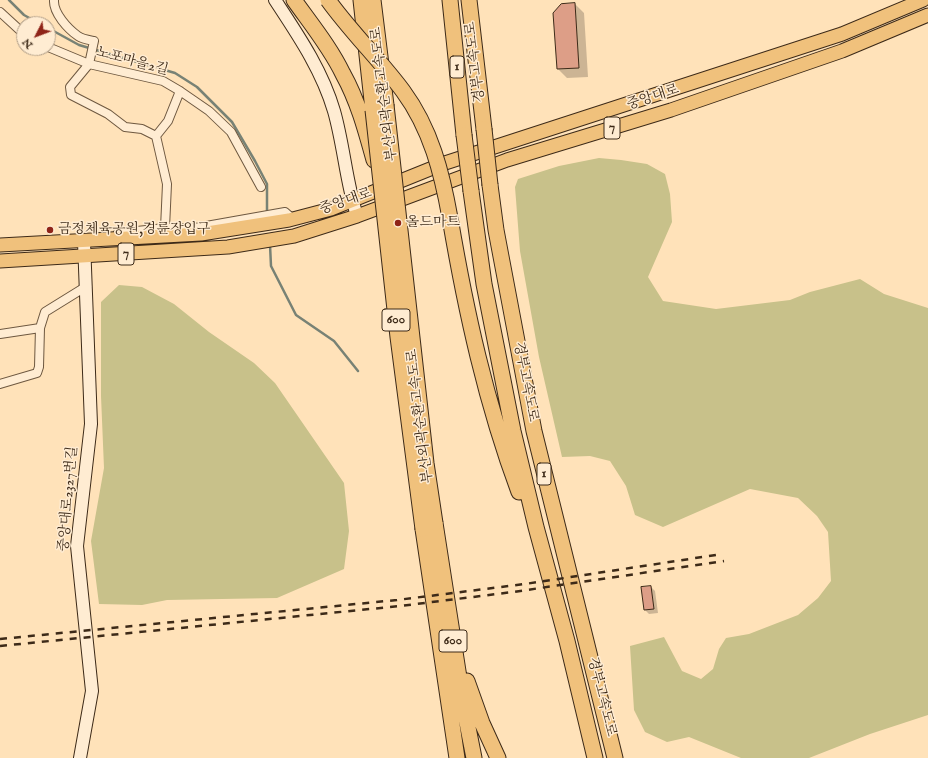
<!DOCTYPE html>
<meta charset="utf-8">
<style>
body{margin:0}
#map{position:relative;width:928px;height:758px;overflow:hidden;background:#ffe2b9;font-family:"IM FELL English",serif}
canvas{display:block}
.north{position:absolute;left:16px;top:16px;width:40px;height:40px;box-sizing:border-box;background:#ffecd2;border:1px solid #b19e88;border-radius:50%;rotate:228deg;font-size:11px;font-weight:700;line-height:16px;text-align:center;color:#3d2a18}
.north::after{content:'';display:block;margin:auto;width:14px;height:18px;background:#8f2418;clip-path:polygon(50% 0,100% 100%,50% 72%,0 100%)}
</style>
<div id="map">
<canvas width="928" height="758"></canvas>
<div class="north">N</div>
</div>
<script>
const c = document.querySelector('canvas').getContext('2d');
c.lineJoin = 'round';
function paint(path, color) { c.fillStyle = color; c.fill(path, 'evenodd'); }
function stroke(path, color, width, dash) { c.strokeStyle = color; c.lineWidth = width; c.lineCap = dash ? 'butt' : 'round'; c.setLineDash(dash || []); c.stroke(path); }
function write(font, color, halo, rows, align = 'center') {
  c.font = font + ' "IM FELL English","Noto Serif KR",serif'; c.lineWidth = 3; c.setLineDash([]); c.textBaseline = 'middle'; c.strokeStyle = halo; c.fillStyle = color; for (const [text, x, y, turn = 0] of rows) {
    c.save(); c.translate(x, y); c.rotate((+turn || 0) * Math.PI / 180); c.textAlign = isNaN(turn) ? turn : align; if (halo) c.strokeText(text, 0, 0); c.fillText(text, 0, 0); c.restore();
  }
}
paint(new Path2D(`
 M599,158L621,160L647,164L665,174L670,194L672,222L648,277L663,301L716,309L790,300L810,292L860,279L884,294L928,308V715L870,734L809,758H741L689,737L667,742L645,732L634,710L630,646L664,637L682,671L701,679L713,669L719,649L726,638L749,634L798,615L818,598L831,581L828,532L817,516L798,498L750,489L663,527L635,515L626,486L610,461L590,456L562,457L539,357L520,251L515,187L518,179L559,166Z
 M119,285L142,287L174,304L209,332L254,363L275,383L344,483L349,531L344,569L277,598L167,600L142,605L99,604L91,541L104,468L101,396V302Z`), '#c8c18a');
paint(new Path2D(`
 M575,4L584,13L588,77L567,78L558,69Z
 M651,587L655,591L658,613L649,614L645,610L642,588Z`), '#0003');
stroke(new Path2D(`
 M9,0L24,15L40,24
 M48,28L79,45L175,73L197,87L232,122L255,161L267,184V214
 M270,245L271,266L296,315L334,341L358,371`), '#788275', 2.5);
const building = new Path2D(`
 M575,3L579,68L557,69L553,13L561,4Z
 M651,586L654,609L644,610L641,587Z`);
paint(building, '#dd9e87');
stroke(building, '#3d2a18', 1);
const street = new Path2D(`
 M54,0C53,13 68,29 78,36C82,39 89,40 94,41L89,64L70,87L71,95L108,114L125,127L142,129L156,136
 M0,12L24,34
 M48,47L89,64L163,81L180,91L209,111L231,132L261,187
 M165,228L167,184L156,136L168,121L180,91
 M118,233L165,228H195L285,212L293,219
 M0,334L40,328
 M0,384L37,373L39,367L40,328L45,312L87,286`);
const secondary = new Path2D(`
 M275,0C298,35 322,70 334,111C344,146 346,182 357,216
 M80,758L92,691L77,546L91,424L84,242`);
const primary = new Path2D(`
 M0,245L201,234L289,220L331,209L445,163L842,34L923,0
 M0,261L228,247L294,236L357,216L507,160L671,110L842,51L928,15`);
const highway = new Path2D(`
 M294,0C311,24 330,47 343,74C358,101 366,131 374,160
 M361,0L373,110
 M373,0L386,105
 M450,0L464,135
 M469,0L484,129
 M490,185L496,230L534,431L615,758
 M471,191L484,284L513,431L536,527L567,641L595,758
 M450,218C466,312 486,403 519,492
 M435,523L462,697L474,758
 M423,529L457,758
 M467,681L482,723L498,758`);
stroke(street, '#6e5840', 10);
stroke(secondary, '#3d2a18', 14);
stroke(primary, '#3d2a18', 15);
stroke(highway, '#3d2a18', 17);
stroke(street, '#ffecd2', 8);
stroke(secondary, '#ffecd2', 12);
stroke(primary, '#f0c17c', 13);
stroke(highway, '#f0c17c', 15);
stroke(new Path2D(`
 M0,639L397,600L525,584L722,554
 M0,646L400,606L513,592L724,561`), '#3d2a18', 2.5, [7, 7]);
const highwayBridge = new Path2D(`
 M328,0C351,32 380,60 403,91C431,129 442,173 450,218
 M386,105L426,463L435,523
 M373,110L398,337L423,529
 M484,129L490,185
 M464,135L471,191`);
stroke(highwayBridge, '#3d2a18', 17, []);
stroke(highwayBridge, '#f0c17c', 15);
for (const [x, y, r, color] of [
 [398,223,4,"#8f2418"],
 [50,230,4,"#8f2418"]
]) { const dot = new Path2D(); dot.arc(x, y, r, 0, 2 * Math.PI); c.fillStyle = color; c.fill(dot); stroke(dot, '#ffecd2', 1.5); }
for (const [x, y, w] of [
 [457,67,14],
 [612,128,16],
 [126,254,16],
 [396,320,28],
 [544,474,14],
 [453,641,28]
]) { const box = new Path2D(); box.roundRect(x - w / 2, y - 11, w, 22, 3); c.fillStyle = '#ffecd2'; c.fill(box); stroke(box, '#3d2a18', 1); }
write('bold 13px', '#3d2a18', null, [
 ["1",457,67],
 ["7",612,128],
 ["7",126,254],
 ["600",396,320],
 ["1",544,474],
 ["600",453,641]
]);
write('14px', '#3d2a18', '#ffecd2', [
 ["노포마을2길",132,62,15],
 ["경부고속도로",476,62,-97],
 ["부산외곽순환고속도로",385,94,-97],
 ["중앙대로",653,98,-18],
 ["중앙대로",346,202,-19],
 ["경부고속도로",525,382,79],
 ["부산외곽순환고속도로",421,416,-97],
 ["중앙대로2327번길",69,499,-85],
 ["경부고속도로",601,697,76]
]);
write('14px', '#3d2a18', '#ffecd2', [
 ["올드마트",406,223],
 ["금정체육공원,경륜장입구",58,230]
], 'left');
</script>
